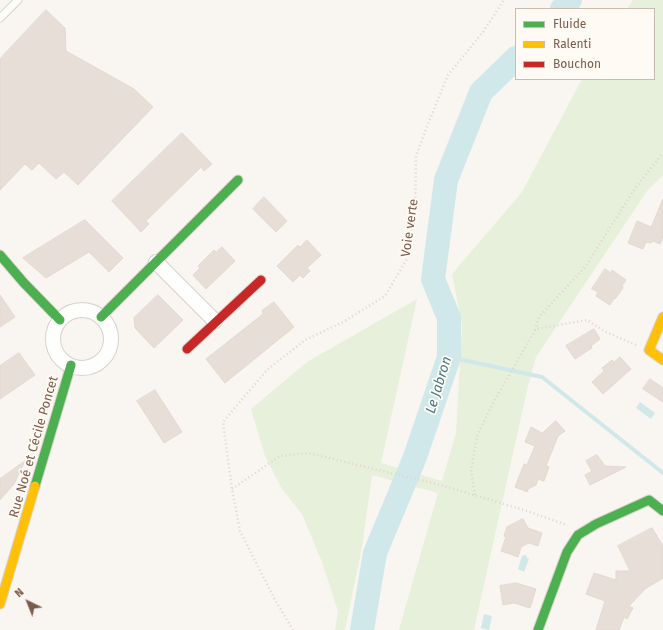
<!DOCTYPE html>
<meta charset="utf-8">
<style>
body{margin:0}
#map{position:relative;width:663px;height:630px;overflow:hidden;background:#f9f5f0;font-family:"Fira Sans",sans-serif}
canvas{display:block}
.legend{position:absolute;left:515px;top:8px;width:140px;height:72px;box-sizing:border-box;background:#fffaf3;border:1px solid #cabbb1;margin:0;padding:5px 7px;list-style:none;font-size:12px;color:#7a5c4d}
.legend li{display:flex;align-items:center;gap:8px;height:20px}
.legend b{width:20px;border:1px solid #cabbb1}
.north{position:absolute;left:8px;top:582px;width:40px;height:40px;-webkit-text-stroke:3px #fffaf3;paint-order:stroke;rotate:317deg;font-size:11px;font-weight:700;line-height:16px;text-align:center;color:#7a5c4d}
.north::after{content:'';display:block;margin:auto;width:14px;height:18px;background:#7a5c4d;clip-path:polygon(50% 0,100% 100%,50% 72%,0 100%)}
</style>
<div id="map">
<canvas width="663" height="630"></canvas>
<ul class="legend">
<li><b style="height:5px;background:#4caf50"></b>Fluide</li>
<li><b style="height:5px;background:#ffc107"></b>Ralenti</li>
<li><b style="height:5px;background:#c62828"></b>Bouchon</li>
</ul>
<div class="north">N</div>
</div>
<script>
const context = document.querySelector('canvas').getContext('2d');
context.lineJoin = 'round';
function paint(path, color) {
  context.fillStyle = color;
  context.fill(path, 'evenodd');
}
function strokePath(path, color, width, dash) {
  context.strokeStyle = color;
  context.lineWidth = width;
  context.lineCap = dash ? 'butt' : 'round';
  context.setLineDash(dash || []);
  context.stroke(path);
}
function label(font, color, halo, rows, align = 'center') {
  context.font = font + ' "Fira Sans",sans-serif';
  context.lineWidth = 3.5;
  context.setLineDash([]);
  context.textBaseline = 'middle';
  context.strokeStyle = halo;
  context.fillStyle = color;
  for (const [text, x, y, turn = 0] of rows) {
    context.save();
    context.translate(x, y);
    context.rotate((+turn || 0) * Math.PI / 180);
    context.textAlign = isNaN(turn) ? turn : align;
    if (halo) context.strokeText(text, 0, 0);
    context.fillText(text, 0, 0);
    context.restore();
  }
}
paint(new Path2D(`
 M 633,0 L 663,0 L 663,175 L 647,191 L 536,357 L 527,390 L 474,630 L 399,630 L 438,493 L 372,475 L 362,547 L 345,630 L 335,630 L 338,611 L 322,562 L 302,514 L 282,489 L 265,456 L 251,409 L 307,362 L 417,299 L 381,463 L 442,481 L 456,433 L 462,325 L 452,274 L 522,192 L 582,79 L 654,79 L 654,9 L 627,9 Z`), '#e7f0db');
paint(new Path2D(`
 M 640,402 L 655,413 L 651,419 L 636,408 Z
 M 526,555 L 527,558 L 529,559 L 524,572 L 518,569 L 522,556 Z
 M 484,614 L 492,616 L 489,630 L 481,628 Z`), '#d0e8ea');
strokePath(new Path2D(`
 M 449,357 L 542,377 L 663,473`), '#d0e8ea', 4);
strokePath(new Path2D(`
 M 562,9 L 570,0
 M 362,630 L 375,553 L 415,457 L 449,357 L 449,318 L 433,279 L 446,180 L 481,92 L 516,58`), '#d0e8ea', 24);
const building = new Path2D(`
 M 46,10 L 65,28 L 66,51 L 134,89 L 153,107 L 78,185 L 64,172 L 56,179 L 39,163 L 32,170 L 25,164 L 0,190 L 0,59 Z
 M 182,133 L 212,164 L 204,171 L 201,167 L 146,221 L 149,224 L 141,232 L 112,201 Z
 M 264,197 L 287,221 L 276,232 L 253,209 Z
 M 663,199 L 663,237 L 660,244 L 653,241 L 651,243 L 646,242 L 643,249 L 628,243 L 637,221 L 651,227 Z
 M 85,220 L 123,258 L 109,272 L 89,252 L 46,278 L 23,258 Z
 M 307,240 L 321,255 L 307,268 L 310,271 L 303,278 L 300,275 L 293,282 L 277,266 L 298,245 L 300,247 Z
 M 222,247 L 235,261 L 206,289 L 193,275 L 200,268 L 198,266 L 214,250 L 216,252 Z
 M 605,269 L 611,273 L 612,270 L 626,280 L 622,286 L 623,288 L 615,299 L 614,298 L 610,305 L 596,296 L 598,292 L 592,289 Z
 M 0,295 L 15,317 L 0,327 Z
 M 158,295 L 183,320 L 154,348 L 135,328 L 134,318 Z
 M 274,302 L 294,327 L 225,383 L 206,359 L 263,314 L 262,311 Z
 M 594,329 L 600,339 L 591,346 L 592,348 L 575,359 L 566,346 Z
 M 19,353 L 35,375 L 0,399 L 0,366 Z
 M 620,357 L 631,369 L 603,394 L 592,382 L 604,371 L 602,368 L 612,360 L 614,362 Z
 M 650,379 L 663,388 L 663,402 L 643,389 Z
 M 155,390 L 182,432 L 164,443 L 137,401 Z
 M 556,421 L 565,431 L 558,436 L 546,466 L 549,467 L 544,481 L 538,479 L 536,485 L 528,489 L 527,492 L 515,487 L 524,464 L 527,465 L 535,446 L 525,442 L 531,427 L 542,433 Z
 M 597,455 L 605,466 L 626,467 L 590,485 L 585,475 L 592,471 L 586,461 Z
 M 25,461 L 14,484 L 0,500 L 0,479 Z
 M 523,519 L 528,528 L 542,533 L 538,546 L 529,543 L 521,547 L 518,557 L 501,551 L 506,537 L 504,536 L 507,527 Z
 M 652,528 L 663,546 L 663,578 L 645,589 L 629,606 L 633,608 L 627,619 L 624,617 L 619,630 L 596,630 L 605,601 L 586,594 L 594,573 L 616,580 L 616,571 L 630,571 L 618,546 Z
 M 516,583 L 536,589 L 530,608 L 514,603 L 503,605 L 500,586 Z`);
paint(building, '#e6ded7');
strokePath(building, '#e2d8d2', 1);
const lane = new Path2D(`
 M 0,18 L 18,0`);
const street = new Path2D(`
 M 156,262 L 215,321
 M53 339a29 29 0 1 1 58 0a29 29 0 1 1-58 0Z`);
const fast = new Path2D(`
 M 0,255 L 24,283 L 60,320
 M 101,317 L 238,180
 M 35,486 L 71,365
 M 538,630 L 567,552 L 578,535 L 596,524 L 649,500 L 663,511`);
const slow = new Path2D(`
 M 663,317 L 649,350 L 663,360
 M 0,604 L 35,486`);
const jam = new Path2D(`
 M 187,349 L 261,280`);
strokePath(lane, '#d7d1cb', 9);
strokePath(street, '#d7d1cb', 16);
strokePath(fast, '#d9d2cb', 11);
strokePath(slow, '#d9d2cb', 11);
strokePath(jam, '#d9d2cb', 11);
strokePath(new Path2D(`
 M 535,330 L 539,317 L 585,267 L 636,187 L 663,153
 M 232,489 L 280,456 L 308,453 L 444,486 L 527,511 L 567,525
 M 475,495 L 471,472 L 477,436 L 493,403 L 536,329 L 587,320 L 604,331 L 636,345
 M 293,630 L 274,598 L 240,531 L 232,489 L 223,422 L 267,370 L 305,340 L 343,322 L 385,296 L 407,259 L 415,213 L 416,156 L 428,124 L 448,75 L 483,32 L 504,0`), '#dcd5d0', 2.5, [1, 3]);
strokePath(lane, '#fefefd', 7);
strokePath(street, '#fefefd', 14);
strokePath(fast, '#4caf50', 9);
strokePath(slow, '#ffc107', 9);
strokePath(jam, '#c62828', 9);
label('13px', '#7a5c4d', '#fffaf3', [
 ["Voie verte",410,228,-82],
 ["Rue Noé et Cécile Poncet",34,447,-74]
]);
label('italic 14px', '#437c86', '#fffaf3', [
 ["Le Jabron",439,385,-73]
]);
</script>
